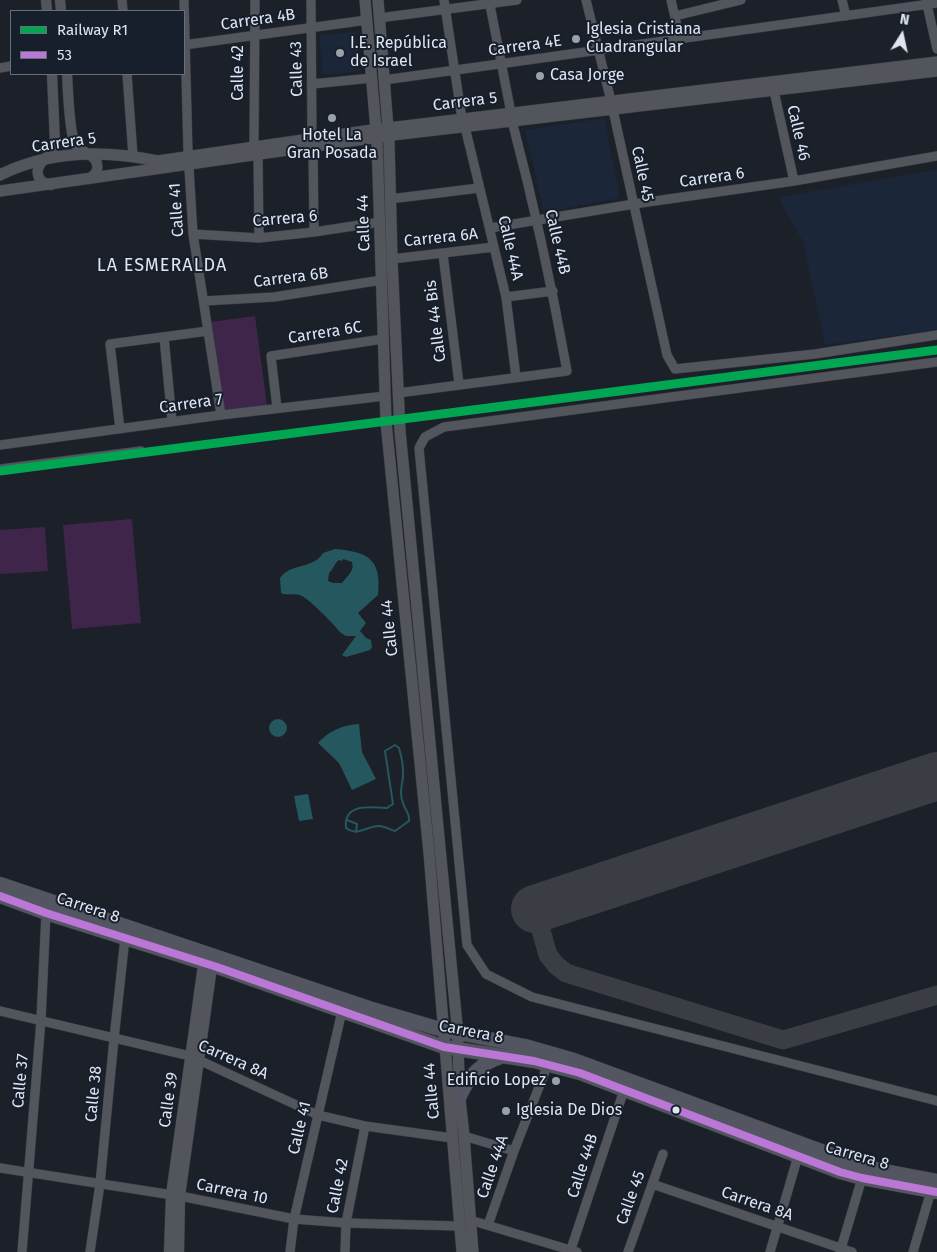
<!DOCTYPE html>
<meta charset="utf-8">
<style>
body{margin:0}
#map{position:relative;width:937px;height:1252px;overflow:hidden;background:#1c2028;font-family:"Fira Sans",sans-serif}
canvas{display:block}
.legend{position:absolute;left:10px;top:10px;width:175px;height:65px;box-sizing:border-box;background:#171f2d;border:1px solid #676f7b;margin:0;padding:6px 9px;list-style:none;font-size:15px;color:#e0e6f0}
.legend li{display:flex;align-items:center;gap:10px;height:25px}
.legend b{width:25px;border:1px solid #676f7b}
.north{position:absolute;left:877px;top:10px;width:50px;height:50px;-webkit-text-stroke:4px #171f2d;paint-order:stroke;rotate:10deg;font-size:14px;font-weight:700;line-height:20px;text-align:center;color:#e0e6f0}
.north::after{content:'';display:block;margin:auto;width:18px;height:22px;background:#e0e6f0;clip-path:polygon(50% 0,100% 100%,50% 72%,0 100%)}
</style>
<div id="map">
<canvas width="937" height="1252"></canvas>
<ul class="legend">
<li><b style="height:6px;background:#00a651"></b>Railway R1</li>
<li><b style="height:6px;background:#ba77d6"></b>53</li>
</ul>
<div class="north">N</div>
</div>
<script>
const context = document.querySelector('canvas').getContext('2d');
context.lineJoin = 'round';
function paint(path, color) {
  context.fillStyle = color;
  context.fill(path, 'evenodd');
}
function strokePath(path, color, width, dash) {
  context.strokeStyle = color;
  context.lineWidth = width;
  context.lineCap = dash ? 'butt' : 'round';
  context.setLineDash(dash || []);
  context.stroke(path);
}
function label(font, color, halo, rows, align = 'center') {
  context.font = font + ' "Fira Sans",sans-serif';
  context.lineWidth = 4;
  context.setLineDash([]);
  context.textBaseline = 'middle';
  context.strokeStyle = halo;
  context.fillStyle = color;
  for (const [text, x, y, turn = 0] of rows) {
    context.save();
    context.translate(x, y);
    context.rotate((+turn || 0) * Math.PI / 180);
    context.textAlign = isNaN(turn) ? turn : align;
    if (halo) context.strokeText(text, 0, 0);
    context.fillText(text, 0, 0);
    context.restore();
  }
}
paint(new Path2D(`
 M 356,32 L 360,71 L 323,75 L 319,35 Z
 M 604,118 L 620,198 L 544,213 L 525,130 Z
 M 937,170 L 937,330 L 825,345 L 803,242 L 778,197 Z`), '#1b2638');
paint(new Path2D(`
 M 255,316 L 267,405 L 222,411 L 210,322 Z
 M 132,519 L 141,623 L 72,629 L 63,525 Z
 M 45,527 L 48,571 L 0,574 L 0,530 Z`), '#40254b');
paint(new Path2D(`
 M 335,549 C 367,552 382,558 378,595 L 358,613 L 366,623 L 360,631 L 366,638 L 371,640 L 372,647 L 370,650 L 346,657 L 342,655 L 356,636 L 346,636 L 341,633 C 333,624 310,599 300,595 C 293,593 287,596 281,593 L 280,578 C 290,563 314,569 323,553 ZM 343,559 L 352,562 C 355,571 347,576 342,583 L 333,583 L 328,581 L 329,573 C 334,569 334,563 339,560 L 342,561 Z
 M269 728a9 9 0 1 1 18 0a9 9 0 1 1-18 0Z
 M 359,724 L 362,752 L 376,779 L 352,790 L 339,763 L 318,743 C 329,731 342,725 359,724 Z
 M 308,794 L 313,819 L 299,821 L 294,796 Z`), '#24585e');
strokePath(new Path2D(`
 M 395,745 L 399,748 C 401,755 403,764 403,771 C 404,783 398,790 403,803 C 405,810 410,813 409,821 L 395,831 C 391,830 384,826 379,826 C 366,826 358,837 346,828 C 343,803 371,807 387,808 L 393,804 L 385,751 Z
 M 347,820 L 357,824 L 356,832`), '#24585e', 2);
strokePath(new Path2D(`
 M 535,909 L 548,955 L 556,965 L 566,973 L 783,1040 L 937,995`), '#3a3e44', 19);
strokePath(new Path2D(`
 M 535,909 L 937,776`), '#3a3e44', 48);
const minor = new Path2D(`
 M 122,0 L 123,11
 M 184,0 L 188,151 L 193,234 L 221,415
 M 311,0 L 312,138
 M 444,0 L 462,119
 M 489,0 L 511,113
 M 586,0 L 611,101 L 667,355 L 675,369 L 815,354 L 937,335
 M 671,0 L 680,39
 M 842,0 L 846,16
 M 926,0 L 937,49
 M 675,16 L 741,0
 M 379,18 L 517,0
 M 184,45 L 367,20
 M 0,68 L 11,66
 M 127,74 L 133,156
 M 384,80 L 937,3
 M 312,84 L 372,78
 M 774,91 L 794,181
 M 465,127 L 506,297 L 516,377
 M 254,146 L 255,0
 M 313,148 L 314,232
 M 258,155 L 259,238
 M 390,199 L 479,188
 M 490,228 L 634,204 L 794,181 L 937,156
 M 193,234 L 259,238 L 314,232 L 380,222
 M 443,254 L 459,384
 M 392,259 L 494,247
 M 506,297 L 553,291
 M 204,301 L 274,297 L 382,280
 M 164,337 L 172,421
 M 937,362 L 444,427 L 425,437 L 419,448 L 467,945 L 486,974 L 532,997 L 937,1101
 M 398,393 L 567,371 C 552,287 534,204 512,121
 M 277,408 L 271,356 L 383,339
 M 120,429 L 110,344 L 208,331
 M 0,445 L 221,415 L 385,396
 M 0,469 L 141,451
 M 0,1011 L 190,1056 L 318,1115 L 365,1126 L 452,1138
 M 464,1136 L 514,1151
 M 0,1168 L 185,1197 L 294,1219 L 346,1223 L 459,1226
 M 652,1184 L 852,1252
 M 470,1220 L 577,1252
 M 488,1225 L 514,1151 L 548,1064
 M 22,1252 L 41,1020 L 46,913
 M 90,1252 L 100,1184 L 114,1039 L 125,938
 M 290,1252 L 294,1219 L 342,1011
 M 345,1252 L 346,1223 L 365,1126
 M 570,1252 L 624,1090
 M 628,1252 L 663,1154
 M 770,1252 L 798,1156
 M 840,1252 L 862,1178
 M 913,1252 L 931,1191`);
const tertiary = new Path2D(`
 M 46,0 L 47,11
 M 60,0 L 61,11
 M 67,74 C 68,89 69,132 75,144 C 80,153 95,153 97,164 C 99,171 94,176 88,179
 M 51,185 L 42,182 C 32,170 41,163 49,154 C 52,151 54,147 55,143 L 52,74
 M 169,1252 L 171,1195 L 204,958
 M 179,1252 L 180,1196 L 213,960`);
const secondary = new Path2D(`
 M 365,0 L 377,142 L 386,422 L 429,853 L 462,1252
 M 378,0 L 389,141 L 392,259 L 400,431 L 457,1025 L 460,1099 L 464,1136 L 473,1252
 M 0,175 C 50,150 105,150 158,161 L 372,130 L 937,62
 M 0,191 L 393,135 L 937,71`);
const primary = new Path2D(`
 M 0,884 L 372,1009 L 443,1030 L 525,1046 L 574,1060 L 846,1160 L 879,1170 L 937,1181
 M 0,896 L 46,913 L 217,967 L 444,1047 L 534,1061 L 580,1073 L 840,1172 L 862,1178 L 937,1192
 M 460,1096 C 468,1077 480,1063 501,1057`);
strokePath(minor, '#373a41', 10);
strokePath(tertiary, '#373a41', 11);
strokePath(secondary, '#373a41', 12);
strokePath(primary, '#373a41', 15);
strokePath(minor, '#52555b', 9);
strokePath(tertiary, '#52555b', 10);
strokePath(secondary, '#52555b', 11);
strokePath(primary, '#535661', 14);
strokePath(new Path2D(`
 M 0,896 L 46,913 L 217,967 L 444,1047 L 534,1061 L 580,1073 L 840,1172 L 862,1178 L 937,1192`), '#ba77d6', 8);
strokePath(new Path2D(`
 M 0,471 L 937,350`), '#00a651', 9);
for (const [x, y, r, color] of [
 [576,39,5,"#9ba1aa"],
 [340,53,5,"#9ba1aa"],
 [540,76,5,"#9ba1aa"],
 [332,118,5,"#9ba1aa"],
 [556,1081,5,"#9ba1aa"],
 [676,1110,4.5,"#e0e6f0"],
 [506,1111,5,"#9ba1aa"]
]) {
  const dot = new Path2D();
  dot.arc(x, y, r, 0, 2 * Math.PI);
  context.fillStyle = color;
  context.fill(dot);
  strokePath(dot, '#171f2d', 2);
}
label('16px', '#e0e6f0', '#171f2d', [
 ["Carrera 4B",258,20,-8],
 ["Carrera 4E",525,46,-8],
 ["Calle 43",297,69,-91],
 ["Calle 42",239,73,-90],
 ["Carrera 5",465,102,-7],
 ["Calle 46",798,133,77],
 ["Carrera 5",64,143,-8],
 ["Calle 45",642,174,78],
 ["Carrera 6",712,178,-8],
 ["Calle 41",177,210,-94],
 ["Carrera 6",285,219,-5],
 ["Calle 44",364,223,-92],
 ["Carrera 6A",441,238,-6],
 ["Calle 44B",557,242,77],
 ["Calle 44A",510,248,77],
 ["Carrera 6B",291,278,-7],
 ["Calle 44 Bis",436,321,-97],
 ["Carrera 6C",325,333,-9],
 ["Carrera 7",191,404,-8],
 ["Calle 44",390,628,-96],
 ["Carrera 8",88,908,18],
 ["Carrera 8",471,1032,11],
 ["Carrera 8A",233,1060,24],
 ["Calle 37",21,1081,-85],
 ["Calle 44",432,1091,-95],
 ["Calle 38",94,1094,-85],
 ["Calle 39",169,1100,-82],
 ["Calle 41",300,1128,-77],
 ["Carrera 8",857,1156,16],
 ["Calle 44B",583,1166,-72],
 ["Calle 44A",493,1167,-71],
 ["Calle 42",338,1186,-79],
 ["Carrera 10",232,1192,12],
 ["Calle 45",631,1198,-70],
 ["Carrera 8A",757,1204,19]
]);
label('16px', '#e0e6f0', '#171f2d', [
 ["Iglesia Cristiana",586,30],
 ["Cuadrangular",586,48],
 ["I.E. República",350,44],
 ["de Israel",350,62],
 ["Casa Jorge",550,76],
 ["Hotel La",332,136,"center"],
 ["Gran Posada",332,154,"center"],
 ["Edificio Lopez",546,1081,"right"],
 ["Iglesia De Dios",516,1111]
], 'left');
context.letterSpacing = '1px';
label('18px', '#e0e6f0', '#171f2d', [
 ["LA ESMERALDA",162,266]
]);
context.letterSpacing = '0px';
</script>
